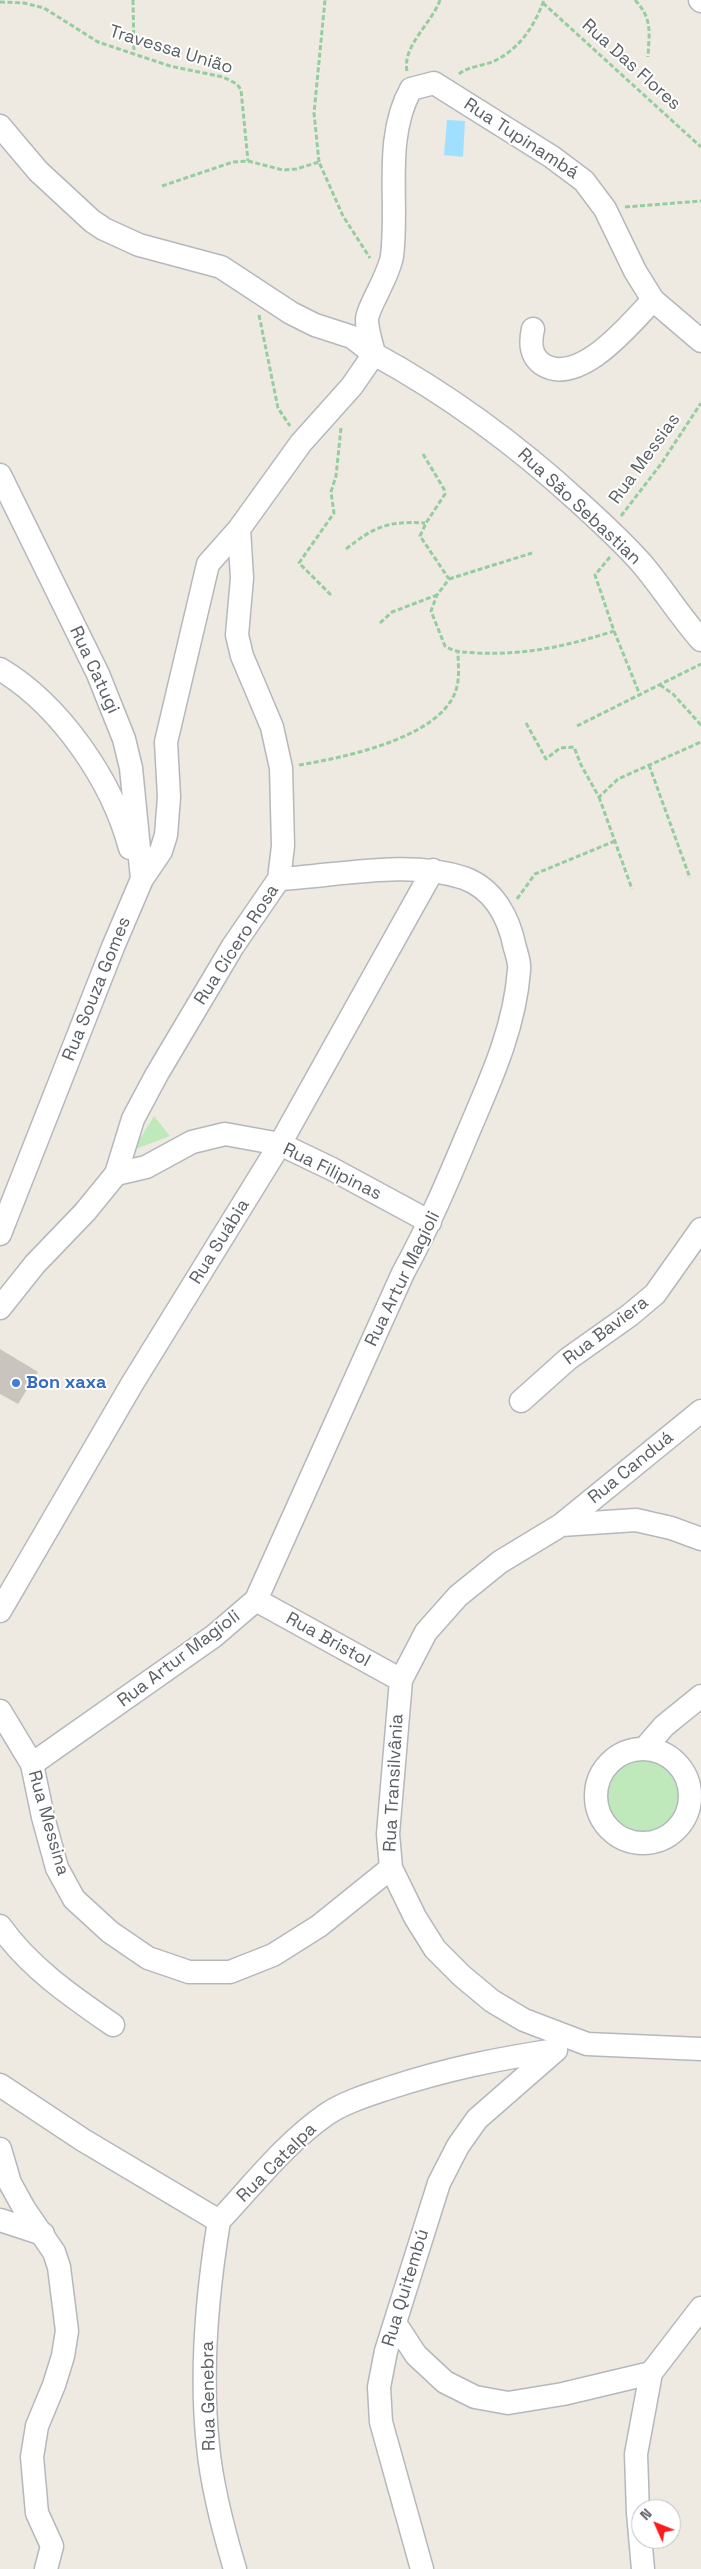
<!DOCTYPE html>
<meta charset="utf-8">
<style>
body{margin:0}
#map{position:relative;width:701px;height:2569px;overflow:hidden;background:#eeeae1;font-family:"Space Grotesk",sans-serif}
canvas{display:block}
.north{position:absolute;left:631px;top:2499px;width:50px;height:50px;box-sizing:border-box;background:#fff;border:1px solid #bdbfc1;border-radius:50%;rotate:314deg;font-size:14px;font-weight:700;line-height:20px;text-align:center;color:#5a5f64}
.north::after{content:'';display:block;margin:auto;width:18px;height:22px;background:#fa1b1f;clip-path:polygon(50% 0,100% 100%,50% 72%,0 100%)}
</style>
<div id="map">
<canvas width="701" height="2569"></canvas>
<div class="north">N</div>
</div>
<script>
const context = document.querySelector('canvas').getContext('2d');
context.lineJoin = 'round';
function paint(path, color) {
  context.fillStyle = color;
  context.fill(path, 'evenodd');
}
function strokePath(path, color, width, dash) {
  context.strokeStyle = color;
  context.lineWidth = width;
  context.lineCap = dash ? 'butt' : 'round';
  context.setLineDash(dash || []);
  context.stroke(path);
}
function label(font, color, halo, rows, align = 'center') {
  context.font = font + ' "Space Grotesk",sans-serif';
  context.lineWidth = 4;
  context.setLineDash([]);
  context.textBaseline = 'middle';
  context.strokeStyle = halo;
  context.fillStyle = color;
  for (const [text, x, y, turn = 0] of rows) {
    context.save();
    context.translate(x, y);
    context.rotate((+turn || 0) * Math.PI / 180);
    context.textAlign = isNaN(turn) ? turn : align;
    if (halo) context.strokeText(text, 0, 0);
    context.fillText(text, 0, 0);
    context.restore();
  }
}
paint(new Path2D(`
 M 154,1116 L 170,1136 L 133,1150 Z
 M600 1796a43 43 0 1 1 86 0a43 43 0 1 1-86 0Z`), '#bfe9ba');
paint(new Path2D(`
 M 447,120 L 465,121 L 463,157 L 444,155 Z`), '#a0dfff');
paint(new Path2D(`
 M 0,1349 L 38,1372 L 18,1404 L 0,1394 Z`), '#c9c5be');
const street = new Path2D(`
 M 700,0 L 701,1
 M 0,126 L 38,171 L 92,221 L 104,229 L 139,245 L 221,267 L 291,313 L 315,325 L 352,337 L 374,354
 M 533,329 C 530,342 530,355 542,364 C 579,388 630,324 653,300
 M 374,354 C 372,344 367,331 367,320 C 367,308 389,276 392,256 C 399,202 383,139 411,89 L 434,83 L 552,157 L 584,181 L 605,209 L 635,271 L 653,300 L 701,341
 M 0,475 L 98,674 L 124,739 L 131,768 L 142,879
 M 0,669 C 60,705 112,780 130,848
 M 116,1174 L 146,1167 L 192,1142 L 225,1134 L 280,1144 L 332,1169 L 430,1222
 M 0,1234 L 113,947 L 142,879 L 161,851 L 166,835 L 169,797 L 166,742 L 208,564 L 239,529 L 301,443 L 352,386 L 374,354 C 449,395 518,446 580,503 C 602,523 624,543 643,565 C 663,589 680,616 701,640
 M 0,1308 L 35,1264 L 85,1212 L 116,1174 L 133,1119 L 157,1074 L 233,946 L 279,879 L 283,846 L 281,768 L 272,727 L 242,656 L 237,635 L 242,578 L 239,529
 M 521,1401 L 568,1359 L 630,1315 L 655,1294 L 701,1229
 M 561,1525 L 701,1411
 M 701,1539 L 671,1528 L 636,1520 L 561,1525 L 500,1562 L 458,1596 L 426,1632 L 401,1680 L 388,1834 L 391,1868 L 415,1917 L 435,1949 L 462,1976 L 492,2001 L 524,2020 L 587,2044 L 701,2049
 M 256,1600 L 401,1680
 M 0,1611 L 132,1384 L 280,1144 L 433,870
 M 0,1711 L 32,1764 L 43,1817 L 57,1868 L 74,1899 L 110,1932 L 148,1958 L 189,1972 L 230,1972 L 273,1955 L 319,1926 L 391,1868
 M 645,1748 L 664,1726 L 701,1696
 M596 1796a47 47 0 1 1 94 0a47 47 0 1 1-94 0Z
 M 32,1764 L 214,1636 L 256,1600 L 403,1273 C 429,1226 449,1178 470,1128 C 492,1077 515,1026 519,970 C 520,963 517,955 515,948 C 509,918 494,889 464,878 C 408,859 337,876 279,879
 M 0,1926 C 30,1968 71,1996 113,2025
 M 0,2085 L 83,2140 L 219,2221
 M 0,2149 L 10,2183 L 25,2210 L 54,2252 L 59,2267 L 67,2331 L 63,2356 L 54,2385 L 37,2426 L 32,2457 L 37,2513 L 52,2546 L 46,2569
 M 0,2220 L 43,2234
 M 219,2221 C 253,2185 285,2143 327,2114 C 345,2102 368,2095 389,2088 C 447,2069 496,2059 556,2050
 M 219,2221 C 207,2294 200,2372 208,2446 C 212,2488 223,2529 235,2569
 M 395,2323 L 416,2355 L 445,2382 L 475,2397 L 508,2403 L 563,2394 L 651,2373
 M 422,2569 L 381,2422 L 379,2387 L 386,2351 L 439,2183 L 458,2146 L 477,2119 L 556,2050
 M 643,2569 L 638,2513 L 636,2454 L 651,2373 L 701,2308`);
strokePath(street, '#b4b8bd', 25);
strokePath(new Path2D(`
 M 133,0 L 134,53
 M 635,0 C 653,19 649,33 648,57
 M 0,2 L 24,3 L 44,8 L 98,42 L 170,66 L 223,77 L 237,84 L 241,90 L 248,161
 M 543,3 L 701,147
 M 407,71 C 402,46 432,23 440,0
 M 459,74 C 467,67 481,66 492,62 C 519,50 534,27 544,0
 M 319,162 L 314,113 L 325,0
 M 162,186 L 233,162 L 248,161 L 283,170 L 296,169 L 319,162 L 343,216 L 370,258
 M 625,207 L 701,201
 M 259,315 L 278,408 L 290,426
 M 423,454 L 444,489 L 445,494 L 426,523 L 420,536 L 449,579 L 437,595 L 431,611 L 445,646 C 455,653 466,652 478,653 C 527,655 567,646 614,631
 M 621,516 L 661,464 L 701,403
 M 346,549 C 375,526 389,521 425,523
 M 610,557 L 595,575 L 614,631 L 640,695
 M 449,579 L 532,553
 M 331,595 L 299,563 L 334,513 L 331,492 L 336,476 L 341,428
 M 380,623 L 392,612 L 437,595
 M 660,685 L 673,694 L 701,725
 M 526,723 L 546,759 L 560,748 L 574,747 L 581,765 L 599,797 L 618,779 L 701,742
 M 577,726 L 701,664
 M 299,765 C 342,758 441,738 456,690 C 460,678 458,664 458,652
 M 649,765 L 690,878
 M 599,797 L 632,889
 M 517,899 L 535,874 L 615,841`), '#94cd9f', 3, [5, 2.5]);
strokePath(street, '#fff', 22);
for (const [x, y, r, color] of [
 [16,1383,5,"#3f7fe0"]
]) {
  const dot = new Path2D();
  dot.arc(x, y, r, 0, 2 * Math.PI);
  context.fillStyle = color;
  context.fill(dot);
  strokePath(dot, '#fff', 2);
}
label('18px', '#5a5f64', '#fff', [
 ["Travessa União",171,50,17],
 ["Rua Das Flores",631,65,42],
 ["Rua Tupinambá",521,139,33],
 ["Rua Messias",645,459,-54],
 ["Rua São Sebastian",579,507,43],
 ["Rua Catugi",94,670,65],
 ["Rua Cícero Rosa",237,945,-57],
 ["Rua Souza Gomes",97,989,-68],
 ["Rua Filipinas",332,1172,26],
 ["Rua Suábia",220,1242,-58],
 ["Rua Artur Magioli",403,1279,-64],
 ["Rua Baviera",606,1331,-37],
 ["Rua Canduá",631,1468,-39],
 ["Rua Bristol",328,1640,29],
 ["Rua Artur Magioli",179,1659,-37],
 ["Rua Transilvânia",394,1783,-87],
 ["Rua Messina",48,1823,74],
 ["Rua Catalpa",277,2163,-45],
 ["Rua Quitembú",406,2288,-73],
 ["Rua Genebra",209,2396,-91]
]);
label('bold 18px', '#366cbe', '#fff', [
 ["Bon xaxa",26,1383]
], 'left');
</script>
